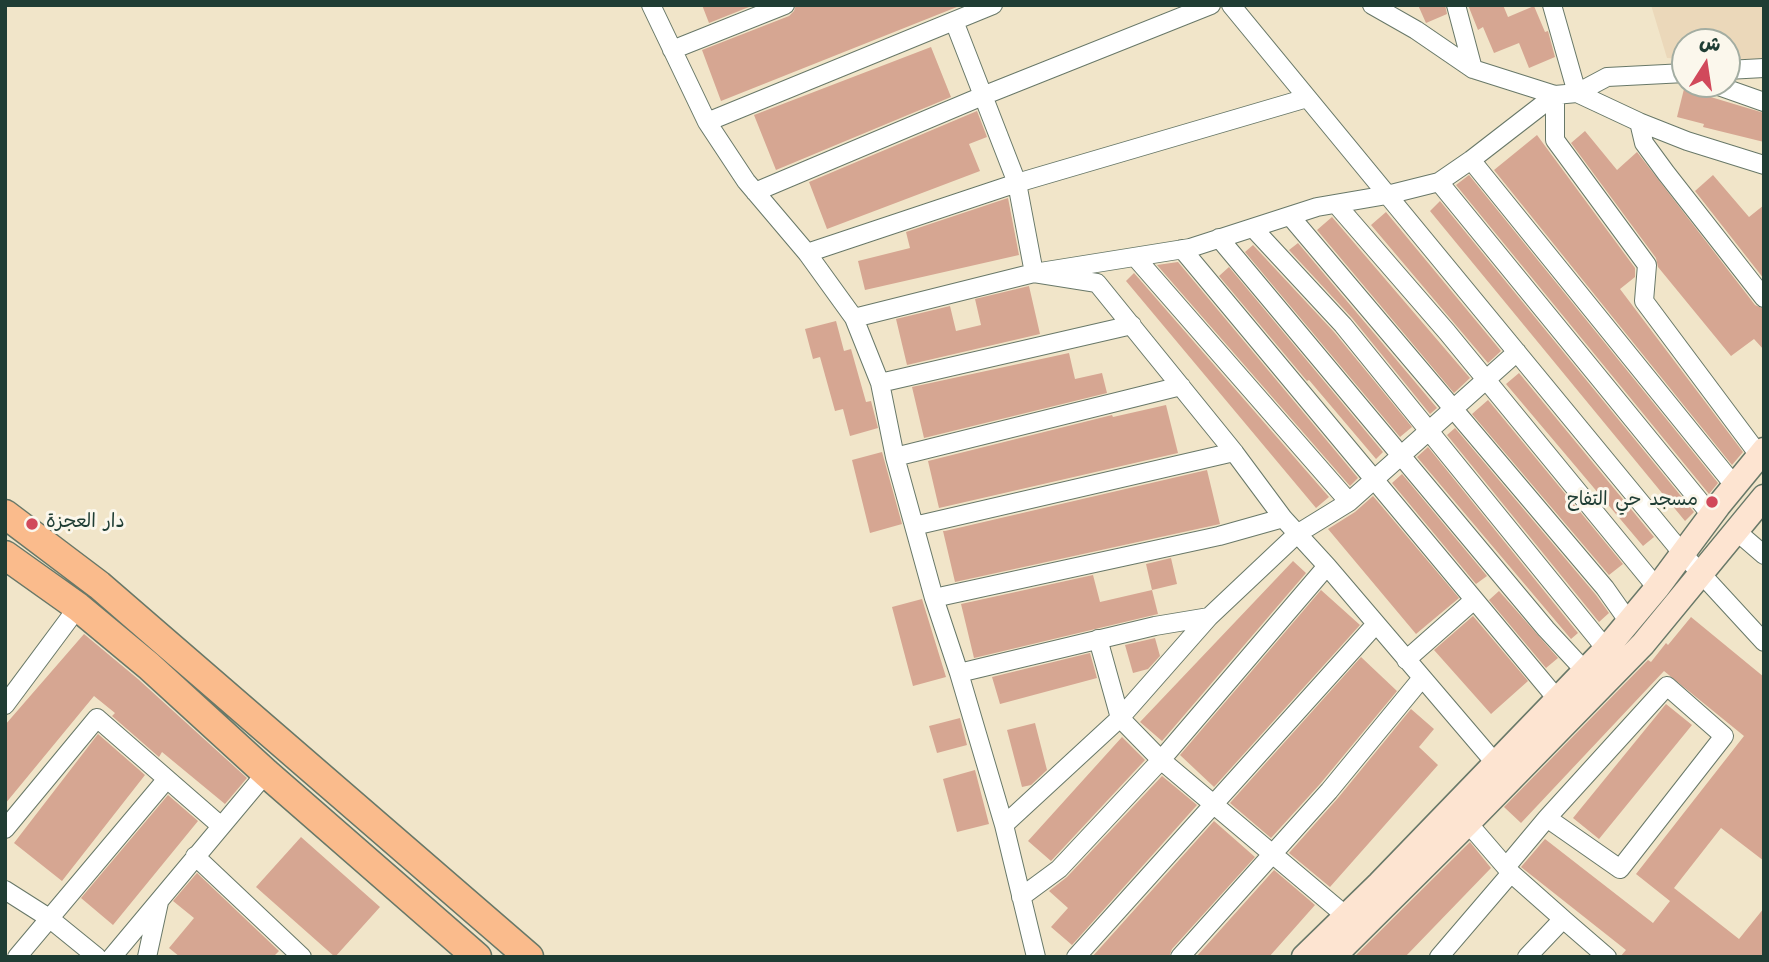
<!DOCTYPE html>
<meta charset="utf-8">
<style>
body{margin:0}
#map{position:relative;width:1769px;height:962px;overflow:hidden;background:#f1e5c9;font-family:Kalam,"Playpen Sans Arabic",sans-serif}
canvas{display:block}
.frame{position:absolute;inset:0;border:7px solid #1f3d34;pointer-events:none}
.north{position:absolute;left:1671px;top:28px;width:70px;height:70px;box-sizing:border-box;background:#fbf7ec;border:2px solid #a3ada2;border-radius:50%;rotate:12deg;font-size:19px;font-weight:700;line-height:28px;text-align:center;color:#1f3d34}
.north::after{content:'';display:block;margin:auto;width:24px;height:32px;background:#d1495b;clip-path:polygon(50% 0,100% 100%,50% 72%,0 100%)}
</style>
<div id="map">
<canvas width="1769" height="962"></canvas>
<div class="frame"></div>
<div class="north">ش</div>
</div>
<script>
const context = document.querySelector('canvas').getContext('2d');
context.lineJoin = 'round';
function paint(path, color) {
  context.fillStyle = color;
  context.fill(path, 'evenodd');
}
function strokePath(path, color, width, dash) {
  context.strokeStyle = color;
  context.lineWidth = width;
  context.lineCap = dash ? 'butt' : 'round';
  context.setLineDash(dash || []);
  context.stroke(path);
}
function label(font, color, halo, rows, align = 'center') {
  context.font = font + ' Kalam,"Playpen Sans Arabic",sans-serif';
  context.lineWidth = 6;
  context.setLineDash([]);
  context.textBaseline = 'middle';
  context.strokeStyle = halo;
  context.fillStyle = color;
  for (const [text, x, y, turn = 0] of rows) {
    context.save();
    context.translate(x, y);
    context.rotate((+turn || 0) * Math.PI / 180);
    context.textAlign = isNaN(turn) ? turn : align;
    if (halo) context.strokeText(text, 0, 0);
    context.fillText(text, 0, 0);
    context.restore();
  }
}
paint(new Path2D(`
 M 1651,5 L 1764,5 L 1764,63 L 1727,61 L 1727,42 L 1685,42 L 1685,59 L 1667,58 Z`), '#ebd8ba');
paint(new Path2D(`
 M 702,5 L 754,5 L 709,23 Z
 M 796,5 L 962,5 L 721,101 L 702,50 L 789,16 L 794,11 Z
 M 1418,5 L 1445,5 L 1447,14 L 1426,23 Z
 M 1468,5 L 1503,5 L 1508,17 L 1534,6 L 1545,32 L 1548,31 L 1555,57 L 1529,68 L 1519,43 L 1494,53 L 1483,27 L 1478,30 Z
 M 931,47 L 951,97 L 776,170 L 754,115 Z
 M 1684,89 L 1764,113 L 1764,142 L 1703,127 L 1704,124 L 1677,117 Z
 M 977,111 L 987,137 L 969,144 L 980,171 L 827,229 L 809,182 Z
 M 1585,131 L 1617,170 L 1637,152 L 1755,305 L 1764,309 L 1764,350 L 1754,339 L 1731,356 L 1658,267 L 1656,258 L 1571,143 Z
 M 1537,135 L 1635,268 L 1635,277 L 1620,289 L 1743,452 L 1732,465 L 1494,170 Z
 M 1469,175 L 1718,483 L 1709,494 L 1456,185 Z
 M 1713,175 L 1749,217 L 1764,205 L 1764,279 L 1695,191 Z
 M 1008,198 L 1019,255 L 865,290 L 858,261 L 910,248 L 906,232 Z
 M 1440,201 L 1694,512 L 1685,521 L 1430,211 Z
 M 1386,212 L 1501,351 L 1488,363 L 1371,225 Z
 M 1332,217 L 1470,378 L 1454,393 L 1317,230 Z
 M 1298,243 L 1437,408 L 1430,414 L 1352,318 L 1289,250 Z
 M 1253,245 L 1334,332 L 1412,427 L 1400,437 L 1245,252 Z
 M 1178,262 L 1358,478 L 1350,486 L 1157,265 Z
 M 1229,267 L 1383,452 L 1376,459 L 1309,380 L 1307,381 L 1219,276 Z
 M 1134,273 L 1329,497 L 1316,508 L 1126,281 Z
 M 1029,286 L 1040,334 L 907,365 L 896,319 L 950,306 L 956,331 L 981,325 L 975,299 Z
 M 836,321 L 844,351 L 851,349 L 866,402 L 871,401 L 878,428 L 850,436 L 843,409 L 835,411 L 820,357 L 813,359 L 805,329 Z
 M 1069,353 L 1075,379 L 1102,373 L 1107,393 L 924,438 L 912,387 Z
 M 1519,373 L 1654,537 L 1643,546 L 1506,384 Z
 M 1488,400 L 1623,564 L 1609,575 L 1472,414 Z
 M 1166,405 L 1178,453 L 939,508 L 928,461 L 1112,415 L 1113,417 Z
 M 1455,428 L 1596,595 L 1609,613 L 1599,622 L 1447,435 Z
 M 1428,447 L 1578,633 L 1571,639 L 1417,457 Z
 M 882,452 L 902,524 L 870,533 L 852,460 Z
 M 1207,470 L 1220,524 L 955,582 L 943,531 L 945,531 Z
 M 1402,474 L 1487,576 L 1476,584 L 1392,483 Z
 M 1373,496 L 1459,598 L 1416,634 L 1328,529 L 1355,512 Z
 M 1171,558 L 1177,584 L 1152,590 L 1146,564 Z
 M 1293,561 L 1306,573 L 1162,741 L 1140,722 Z
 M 1093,575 L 1100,602 L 1152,590 L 1158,614 L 974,658 L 961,604 Z
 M 1321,590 L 1360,625 L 1214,787 L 1180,755 Z
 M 1499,591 L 1558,658 L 1546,668 L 1489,600 Z
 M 922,599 L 946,677 L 913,686 L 892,607 Z
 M 1473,616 L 1528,681 L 1491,714 L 1434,650 Z
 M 1691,617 L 1764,677 L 1764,861 L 1721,828 L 1674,888 L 1739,939 L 1764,908 L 1764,957 L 1620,957 L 1626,950 L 1521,867 L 1545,839 L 1653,923 L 1670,901 L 1636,874 L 1744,736 L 1664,671 L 1521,823 L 1504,807 L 1648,660 L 1651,662 L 1666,643 L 1668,645 Z
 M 84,634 L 138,679 L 247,778 L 225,804 L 162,752 L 159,757 L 112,716 L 115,713 L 94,696 L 5,804 L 5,725 Z
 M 1155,638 L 1160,656 L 1148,669 L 1133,673 L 1125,645 Z
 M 1090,653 L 1097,678 L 1000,704 L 992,677 Z
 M 1361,657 L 1397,691 L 1320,784 L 1271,838 L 1230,803 Z
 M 1666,704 L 1692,725 L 1599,839 L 1573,818 Z
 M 1411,709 L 1434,729 L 1419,747 L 1438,765 L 1330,887 L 1289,853 L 1338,798 Z
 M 960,718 L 967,745 L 937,753 L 929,726 Z
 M 1035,723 L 1047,770 L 1031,785 L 1022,787 L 1007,730 Z
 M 98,734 L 145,775 L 62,881 L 14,843 Z
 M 1122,737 L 1145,760 L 1051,861 L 1028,841 Z
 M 975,770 L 989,824 L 957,832 L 943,779 Z
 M 1162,776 L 1197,805 L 1072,945 L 1051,927 L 1068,908 L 1049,891 L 1067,877 Z
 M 168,795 L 198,821 L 113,925 L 81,898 Z
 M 1214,821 L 1255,857 L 1172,949 L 1169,957 L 1092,957 Z
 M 301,837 L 380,907 L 335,957 L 256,887 Z
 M 1470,842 L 1491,868 L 1405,957 L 1354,957 Z
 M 1274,870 L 1315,905 L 1269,957 L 1196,957 Z
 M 197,873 L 279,951 L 273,957 L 180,957 L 169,948 L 194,918 L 173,901 Z`), '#d6a692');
const minor = new Path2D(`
 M 651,5 L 707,122 L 746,181 L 807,253 L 854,318
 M 1231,5 L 1683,554 L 1764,642
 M 1372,5 L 1416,30 L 1473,69 L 1555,95 L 1577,93 L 1639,122 L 1687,141 L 1764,165
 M 1456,5 L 1473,69
 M 1552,5 L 1577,93 L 1607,77 L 1685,73
 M 954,21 L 1017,183 L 1034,273 L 1097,283 L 1234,452 L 1283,518 L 1327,566 L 1496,764
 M 672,50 L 785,5
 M 1727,70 L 1764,68
 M 1713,84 L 1764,102
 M 707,122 L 993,5
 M 1639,122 L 1644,143 L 1666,173 L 1764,298
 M 1471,160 L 1734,485
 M 1439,182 L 1711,515
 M 755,192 L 985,95 L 1211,5
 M 1336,204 L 1447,332 L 1657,588
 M 1290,216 L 1605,588 L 1629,622
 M 1253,228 L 1343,325 L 1606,649
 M 1219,238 L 1546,629 L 1585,671
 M 1182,249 L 1558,700
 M 807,253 L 1017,183 L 1307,98
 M 1136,258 L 1349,502
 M 880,383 L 1132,325
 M 895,457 L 1181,386
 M 914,526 L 1234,452
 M 1735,530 L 1764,555
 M 934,598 L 1219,536 L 1283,518
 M 1098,639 L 1120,718 L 1161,760 L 1346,916
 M 1406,660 L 1474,600
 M 959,673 L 1155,626 L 1209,617
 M 1667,686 L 1724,736 L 1620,869 L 1547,818 Z
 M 5,705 L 78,607
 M 1004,825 L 1120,718 L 1209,617 L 1297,534 L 1349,502 L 1517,352
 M 5,829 L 97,718 L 221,826
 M 195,856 L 302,957
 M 1506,867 L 1547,818
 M 1511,873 L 1563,919 L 1527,957
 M 5,890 L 49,918 L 97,957
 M 1021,897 L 1059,869 L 1161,760 L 1327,566
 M 1563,919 L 1607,957
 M 17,957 L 166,780
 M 112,957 L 266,773
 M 147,957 L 159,902
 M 1036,957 L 1004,825 L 959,673 L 934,598 L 895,457 L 880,383 L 854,318 L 1034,273 L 1190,248 L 1317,207 L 1387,195 L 1439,182 L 1471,160 L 1555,95 L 1555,140 L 1647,265 L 1644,301 L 1759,455
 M 1076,957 L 1376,624
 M 1180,957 L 1329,791 L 1422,678
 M 1439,957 L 1511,873 L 1461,815`);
const secondary = new Path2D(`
 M 1304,957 L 1379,884 L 1606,649 L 1657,588 L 1718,506 L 1764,450
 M 1333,957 L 1468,823 L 1643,644 L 1764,497`);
const primary = new Path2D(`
 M 5,514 L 99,585 L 529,957
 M 5,555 L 78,607 L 149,666 L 266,773 L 477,957`);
strokePath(minor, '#687868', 20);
strokePath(secondary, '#687868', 27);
strokePath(primary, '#687868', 31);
strokePath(minor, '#fff', 18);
strokePath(secondary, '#fde4d1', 24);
strokePath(primary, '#fabb8c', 28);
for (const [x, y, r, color] of [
 [1712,502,7,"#d1495b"],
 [32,524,7,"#d1495b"]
]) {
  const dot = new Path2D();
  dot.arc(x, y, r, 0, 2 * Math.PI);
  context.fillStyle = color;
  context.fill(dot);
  strokePath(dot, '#fbf7ec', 2.5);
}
label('19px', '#1f3d34', '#fbf7ec', [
 ["مسجد حي التفاح",1698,502],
 ["دار العجزة",46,524,"left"]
], 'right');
</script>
